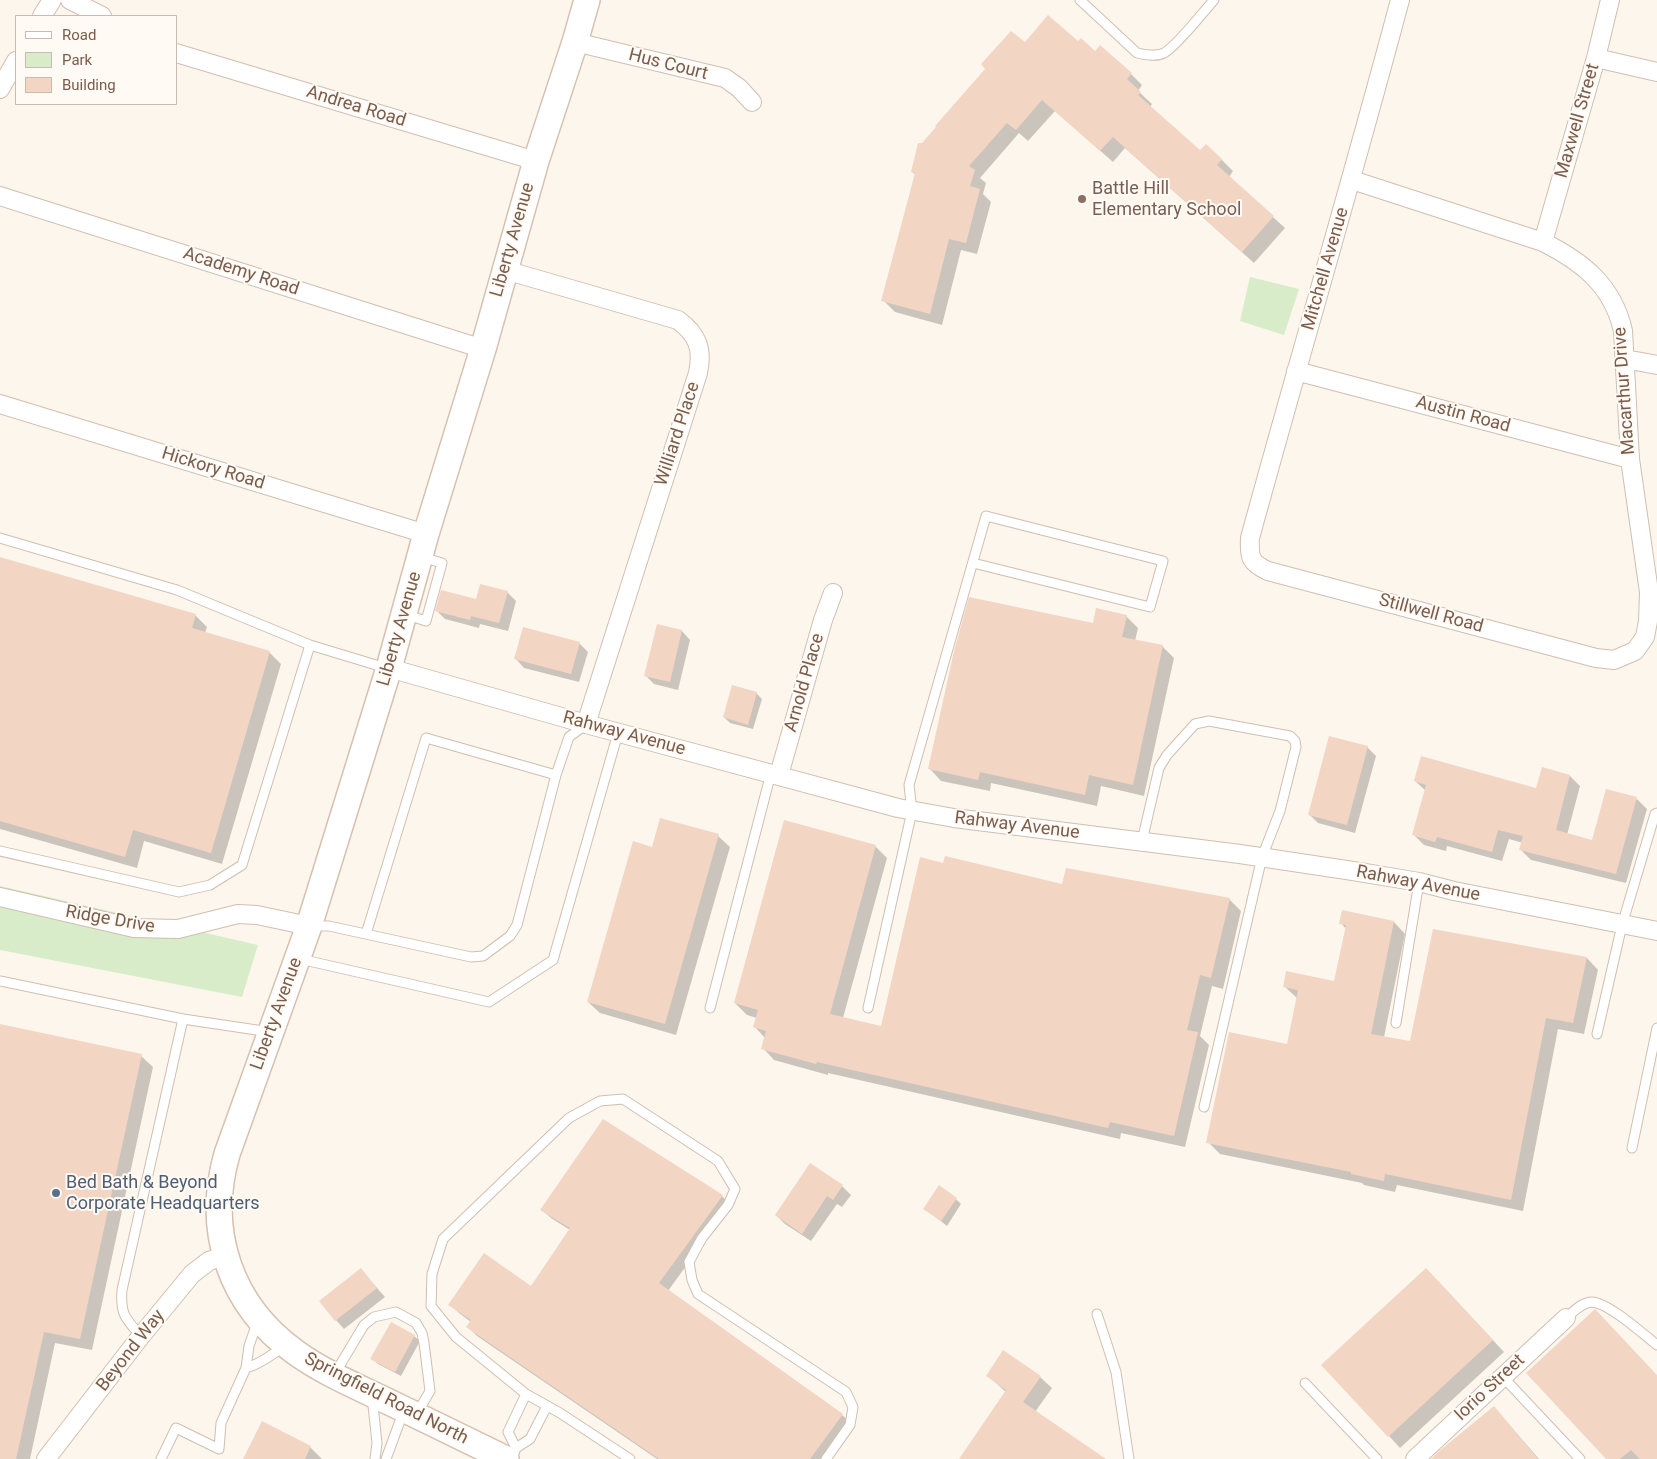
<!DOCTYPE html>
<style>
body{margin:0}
#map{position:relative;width:1657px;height:1459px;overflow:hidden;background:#fdf6ec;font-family:Roboto,sans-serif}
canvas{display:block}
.legend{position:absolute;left:15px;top:15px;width:162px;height:90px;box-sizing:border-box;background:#fffaf3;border:1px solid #cabbb1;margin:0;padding:6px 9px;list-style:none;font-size:15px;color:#7a5c4d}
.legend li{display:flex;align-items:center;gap:10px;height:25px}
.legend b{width:25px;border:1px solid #cabbb1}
</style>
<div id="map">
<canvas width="1657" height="1459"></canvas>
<ul class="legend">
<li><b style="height:6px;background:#fff"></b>Road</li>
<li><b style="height:14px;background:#d8ecc9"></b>Park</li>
<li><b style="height:14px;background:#f3d5c3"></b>Building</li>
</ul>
</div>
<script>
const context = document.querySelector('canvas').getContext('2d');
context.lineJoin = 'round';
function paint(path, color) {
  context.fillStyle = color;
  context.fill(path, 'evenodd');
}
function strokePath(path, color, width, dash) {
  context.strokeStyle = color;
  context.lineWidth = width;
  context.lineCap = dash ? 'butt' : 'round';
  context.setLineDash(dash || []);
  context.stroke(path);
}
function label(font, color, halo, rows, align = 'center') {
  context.font = font + ' Roboto,sans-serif';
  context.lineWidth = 4;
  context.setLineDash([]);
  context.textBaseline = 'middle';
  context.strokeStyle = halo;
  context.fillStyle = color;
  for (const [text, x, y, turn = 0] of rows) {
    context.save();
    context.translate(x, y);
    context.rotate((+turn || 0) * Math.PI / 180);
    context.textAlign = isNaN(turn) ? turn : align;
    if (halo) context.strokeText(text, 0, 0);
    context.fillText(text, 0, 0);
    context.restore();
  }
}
paint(new Path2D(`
 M 1250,277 L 1299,289 L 1284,335 L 1240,321 Z
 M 0,886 L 258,945 L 242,997 L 0,950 Z`), '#d8ecc9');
paint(new Path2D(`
 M 1078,42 L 1131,74 L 1142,85 L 1138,91 L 1152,104 L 1150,107 L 1201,152 L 1221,159 L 1233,171 L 1229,177 L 1285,228 L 1254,263 L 1125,148 L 1113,162 L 1055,111 L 1028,141 L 1019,133 L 980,178 L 986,183 L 983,194 L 991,202 L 977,254 L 961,250 L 942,325 L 895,312 L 883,300 L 916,175 L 912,172 L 922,145 L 1025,44 Z
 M 0,559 L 195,615 L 207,627 L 205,633 L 269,652 L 281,664 L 222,864 L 144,841 L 137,868 L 0,829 Z
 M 507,592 L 516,601 L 508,631 L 480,624 L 479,628 L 445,619 L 437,611 Z
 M 1126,616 L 1138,628 L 1135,641 L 1162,646 L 1174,658 L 1144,796 L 1101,786 L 1097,806 L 991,783 L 990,791 L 941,781 L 930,769 L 1094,625 Z
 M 658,625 L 682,631 L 690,640 L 678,690 L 654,684 L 645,675 Z
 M 579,643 L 588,652 L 579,682 L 524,668 L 516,659 Z
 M 756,693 L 762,699 L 753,729 L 730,723 L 724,717 Z
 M 1367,747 L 1376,756 L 1355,833 L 1318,823 L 1310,815 Z
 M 1543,769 L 1570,776 L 1580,786 L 1567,835 L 1593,841 L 1637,799 L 1647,809 L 1626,883 L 1531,860 L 1521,850 L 1523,843 L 1509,839 L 1502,861 L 1447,846 L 1446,851 L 1424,845 L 1414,835 L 1426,791 L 1415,781 L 1537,790 Z
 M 785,822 L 876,847 L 887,858 L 843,1018 L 882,1027 L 944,864 L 1063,885 L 1229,899 L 1241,911 L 1223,989 L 1212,986 L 1200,1036 L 1209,1045 L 1185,1147 L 1121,1133 L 1120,1139 L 828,1073 L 828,1075 L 774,1060 L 763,1048 L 765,1038 L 755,1027 L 757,1018 L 747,1015 L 735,1003 Z
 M 718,836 L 730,847 L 676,1035 L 600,1013 L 588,1002 L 653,848 Z
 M 1394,922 L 1405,934 L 1384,1037 L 1411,1042 L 1587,958 L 1598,970 L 1584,1034 L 1558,1029 L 1523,1211 L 1397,1185 L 1395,1192 L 1364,1185 L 1362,1183 L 1220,1154 L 1208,1142 L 1288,1045 L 1297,998 L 1284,986 L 1335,982 L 1346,929 L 1341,923 Z
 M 0,1026 L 141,1056 L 153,1067 L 92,1350 L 55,1343 L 30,1459 L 0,1459 Z
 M 842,1186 L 851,1195 L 842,1207 L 837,1204 L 811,1241 L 785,1224 L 776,1215 Z
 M 722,1196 L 730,1205 L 668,1291 L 842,1415 L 851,1423 L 825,1459 L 657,1459 L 477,1336 L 468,1327 L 471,1322 L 459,1313 L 450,1305 L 532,1288 L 570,1230 L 551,1218 L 542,1210 Z
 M 956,1199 L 961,1204 L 947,1226 L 924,1208 Z
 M 361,1270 L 385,1297 L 344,1329 L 336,1320 Z
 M 1438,1281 L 1504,1352 L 1400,1448 L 1389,1436 Z
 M 414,1336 L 420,1341 L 401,1376 L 378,1364 L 372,1358 Z
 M 987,1375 L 1040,1377 L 1052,1388 L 1035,1412 L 1104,1459 L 960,1459 L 1006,1392 Z
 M 1657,1376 L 1657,1459 L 1608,1459 Z
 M 1494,1407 L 1539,1459 L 1433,1459 Z
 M 310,1447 L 322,1459 L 245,1459 Z`), '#0003');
paint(new Path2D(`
 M 1048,15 L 1078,41 L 1081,38 L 1095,51 L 1100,45 L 1132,73 L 1127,79 L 1141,92 L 1138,95 L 1200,150 L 1206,144 L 1222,159 L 1217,165 L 1274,216 L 1242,252 L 1113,137 L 1100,151 L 1042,100 L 1016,130 L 1007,123 L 969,166 L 975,170 L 970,186 L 980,189 L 966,243 L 949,239 L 930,314 L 881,301 L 915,173 L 911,172 L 918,143 L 922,143 L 936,127 L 935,126 L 985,69 L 981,64 L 1011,31 L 1025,42 Z
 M 0,557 L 196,614 L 192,628 L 270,651 L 211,853 L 133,830 L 125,857 L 0,821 Z
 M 480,584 L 508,591 L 499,623 L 471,616 L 470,620 L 435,611 L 441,590 L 476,599 Z
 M 969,597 L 1093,623 L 1096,608 L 1127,615 L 1122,637 L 1163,645 L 1133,785 L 1089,775 L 1085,795 L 980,772 L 978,780 L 928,769 L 954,651 Z
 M 657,624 L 682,630 L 670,682 L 644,676 Z
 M 523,627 L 580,642 L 571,674 L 514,659 Z
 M 732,685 L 757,692 L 748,725 L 723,717 Z
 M 1329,736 L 1368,746 L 1347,825 L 1308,815 Z
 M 1421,756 L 1536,788 L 1542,767 L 1570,775 L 1556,830 L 1592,840 L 1606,789 L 1637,797 L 1616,874 L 1519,850 L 1523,836 L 1498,830 L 1492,852 L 1437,837 L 1435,842 L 1412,835 L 1426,785 L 1414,781 Z
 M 660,818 L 719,834 L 665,1024 L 587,1002 L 633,841 L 652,847 Z
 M 784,820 L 876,845 L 830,1014 L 881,1026 L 920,857 L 943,863 L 945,856 L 1062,884 L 1066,868 L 1230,898 L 1211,978 L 1200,975 L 1187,1030 L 1198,1032 L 1174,1136 L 1110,1122 L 1108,1128 L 817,1062 L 816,1064 L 761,1049 L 766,1031 L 753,1027 L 758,1010 L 734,1003 Z
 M 1342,910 L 1394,921 L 1371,1034 L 1410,1041 L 1433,929 L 1587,957 L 1573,1023 L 1546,1018 L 1511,1200 L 1385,1174 L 1384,1181 L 1351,1174 L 1351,1172 L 1206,1143 L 1229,1032 L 1287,1044 L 1298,990 L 1283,987 L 1286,971 L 1334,981 L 1346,925 L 1339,924 Z
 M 0,1024 L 142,1054 L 80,1339 L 44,1332 L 16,1459 L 0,1459 Z
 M 603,1119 L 723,1195 L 659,1283 L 843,1414 L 810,1459 L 659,1459 L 466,1327 L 471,1320 L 448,1305 L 484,1253 L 531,1286 L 570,1228 L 540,1210 Z
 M 810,1163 L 843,1185 L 833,1200 L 827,1196 L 802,1234 L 775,1215 Z
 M 939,1185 L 957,1198 L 941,1221 L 923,1209 Z
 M 361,1268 L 377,1288 L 335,1321 L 319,1301 Z
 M 1426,1268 L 1493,1340 L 1388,1437 L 1321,1365 Z
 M 1595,1309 L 1657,1375 L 1657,1459 L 1640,1459 L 1631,1450 L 1620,1459 L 1606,1459 L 1526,1373 Z
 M 391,1322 L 415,1335 L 395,1372 L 370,1359 Z
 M 1003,1350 L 1041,1376 L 1023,1402 L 1106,1459 L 959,1459 L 1006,1390 L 986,1376 Z
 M 1494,1406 L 1538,1459 L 1431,1459 L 1438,1452 Z
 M 262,1421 L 311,1446 L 305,1459 L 243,1459 Z`), '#f3d5c3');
const lane = new Path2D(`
 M 1080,0 L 1137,53 C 1146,55 1156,57 1164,53 C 1177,46 1203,12 1214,0
 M 0,538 L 177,590 L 310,645 L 386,668
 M 404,614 L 426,621 L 442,563 L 421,557
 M 1142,841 L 1159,768 L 1167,755 L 1195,724 L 1209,721 L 1290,736 L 1295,741 L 1296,747 L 1280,811 L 1262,857 L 1204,1107
 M 0,851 L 179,892 L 210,885 L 242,865 L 310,645
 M 311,926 L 329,926 L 471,957 L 483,956 L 510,936 L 517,925 L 556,775 L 569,737 L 585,725
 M 366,934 L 426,738 L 556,775
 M 300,959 L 489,1002 L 553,960 L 618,733
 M 0,981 L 183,1019 L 270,1032
 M 710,1008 L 771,773
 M 868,1008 L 912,811 L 909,785 L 986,516 L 1163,561 L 1150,607 L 973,563
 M 1396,1023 L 1419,882
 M 1597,1034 L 1622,925 L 1655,814 L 1657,813
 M 1632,1148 L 1657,1028
 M 1097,1314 L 1116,1372 L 1129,1459
 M 1566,1318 C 1573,1312 1582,1302 1592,1302 C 1609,1303 1643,1334 1657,1345
 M 258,1320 L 249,1346 L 246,1368 C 261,1364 272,1354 285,1346
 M 141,1336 C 126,1319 120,1315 122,1290 L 183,1019
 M 334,1375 L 364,1325 L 374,1317 L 396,1312 L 416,1323 L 422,1333 L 424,1343 L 430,1391 L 417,1413
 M 1503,1377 L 1580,1459
 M 1305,1383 L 1377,1459
 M 372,1396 L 377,1443 L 375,1459
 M 516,1448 L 508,1432 L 526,1394
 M 161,1459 L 176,1428 L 219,1449 L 221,1423 L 246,1368
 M 386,1459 L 404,1410
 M 512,1459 L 516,1448 L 530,1439 L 547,1406
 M 630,1459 L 560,1413 L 526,1394 L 456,1337 L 431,1306 L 432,1274 L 443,1239 L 569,1118 L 600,1101 L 623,1099 L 718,1161 L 735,1189 L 728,1205 L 702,1238 L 689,1262 L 692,1280 L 698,1294 L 846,1392 L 853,1407 L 850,1425 L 826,1459`);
const street = new Path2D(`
 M 70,0 L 102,16
 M 42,16 L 52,0
 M 575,42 L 725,78 L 739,88 L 752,102
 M 176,53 L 536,161
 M 1596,58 L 1657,72
 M 0,89 L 16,61
 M 1352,180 L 1543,242 C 1583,262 1613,286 1623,331 L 1630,459 L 1649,592 L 1648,621 L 1645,637 L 1635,651 L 1614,660 L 1596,658 L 1268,571 C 1250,563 1249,557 1250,538 C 1299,359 1352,180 1400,0
 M 0,196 L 483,349
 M 1543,242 L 1596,58 L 1610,0
 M 505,270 L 678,320 C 698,335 703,349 698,373 L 586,724
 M 1625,359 L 1657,365
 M 1296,371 L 1630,459
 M 0,404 L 426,534
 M 389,668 L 586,724 L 898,808 L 954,818 L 1240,854 L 1353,871 L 1419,882 L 1454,891 L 1657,931
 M 779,775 L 823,620 L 833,593
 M 0,897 L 134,928 L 178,929 L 238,914 L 257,915 L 309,926
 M 46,1459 L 141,1336 L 192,1274 L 209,1261 L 226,1255
 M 1415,1459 L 1566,1318`);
const secondary = new Path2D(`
 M 506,1459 C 467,1440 428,1421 389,1402 C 358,1387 324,1373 295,1352 C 230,1305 205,1231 227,1154 L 309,926 L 389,668 L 426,534 L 483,349 L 536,161 L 575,42 L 587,0`);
strokePath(lane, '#d1beb0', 11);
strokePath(street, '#d1beb0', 20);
strokePath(secondary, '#d6c0b0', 28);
strokePath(lane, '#fff', 9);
strokePath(street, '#fff', 18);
strokePath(secondary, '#fff', 25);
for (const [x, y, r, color] of [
 [1082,199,5,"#8d6e63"],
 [56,1193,5,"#5c6f8a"]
]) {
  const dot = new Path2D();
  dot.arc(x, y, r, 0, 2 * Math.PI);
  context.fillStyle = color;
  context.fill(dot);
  strokePath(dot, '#fffaf3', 2);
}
label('18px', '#7a5c4d', '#fffaf3', [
 ["Hus Court",668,65,14],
 ["Andrea Road",356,107,17],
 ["Maxwell Street",1578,121,-74],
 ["Liberty Avenue",513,240,-74],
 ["Mitchell Avenue",1326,269,-74],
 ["Academy Road",241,272,18],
 ["Macarthur Drive",1625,391,-94],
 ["Austin Road",1463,415,15],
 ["Williard Place",678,434,-72],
 ["Hickory Road",213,469,17],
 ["Stillwell Road",1431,614,15],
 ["Liberty Avenue",400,629,-74],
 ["Arnold Place",805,683,-74],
 ["Rahway Avenue",624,734,15],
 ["Rahway Avenue",1017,826,7],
 ["Rahway Avenue",1418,884,11],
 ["Ridge Drive",110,920,10],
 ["Liberty Avenue",277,1014,-70],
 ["Beyond Way",131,1351,-52],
 ["Iorio Street",1490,1388,-43],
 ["Springfield Road North",386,1399,27]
]);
label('18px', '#785e54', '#fffaf3', [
 ["Battle Hill",1092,189],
 ["Elementary School",1092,210]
], 'left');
label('18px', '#4e5e75', '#fffaf3', [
 ["Bed Bath & Beyond",66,1183],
 ["Corporate Headquarters",66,1204]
], 'left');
</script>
